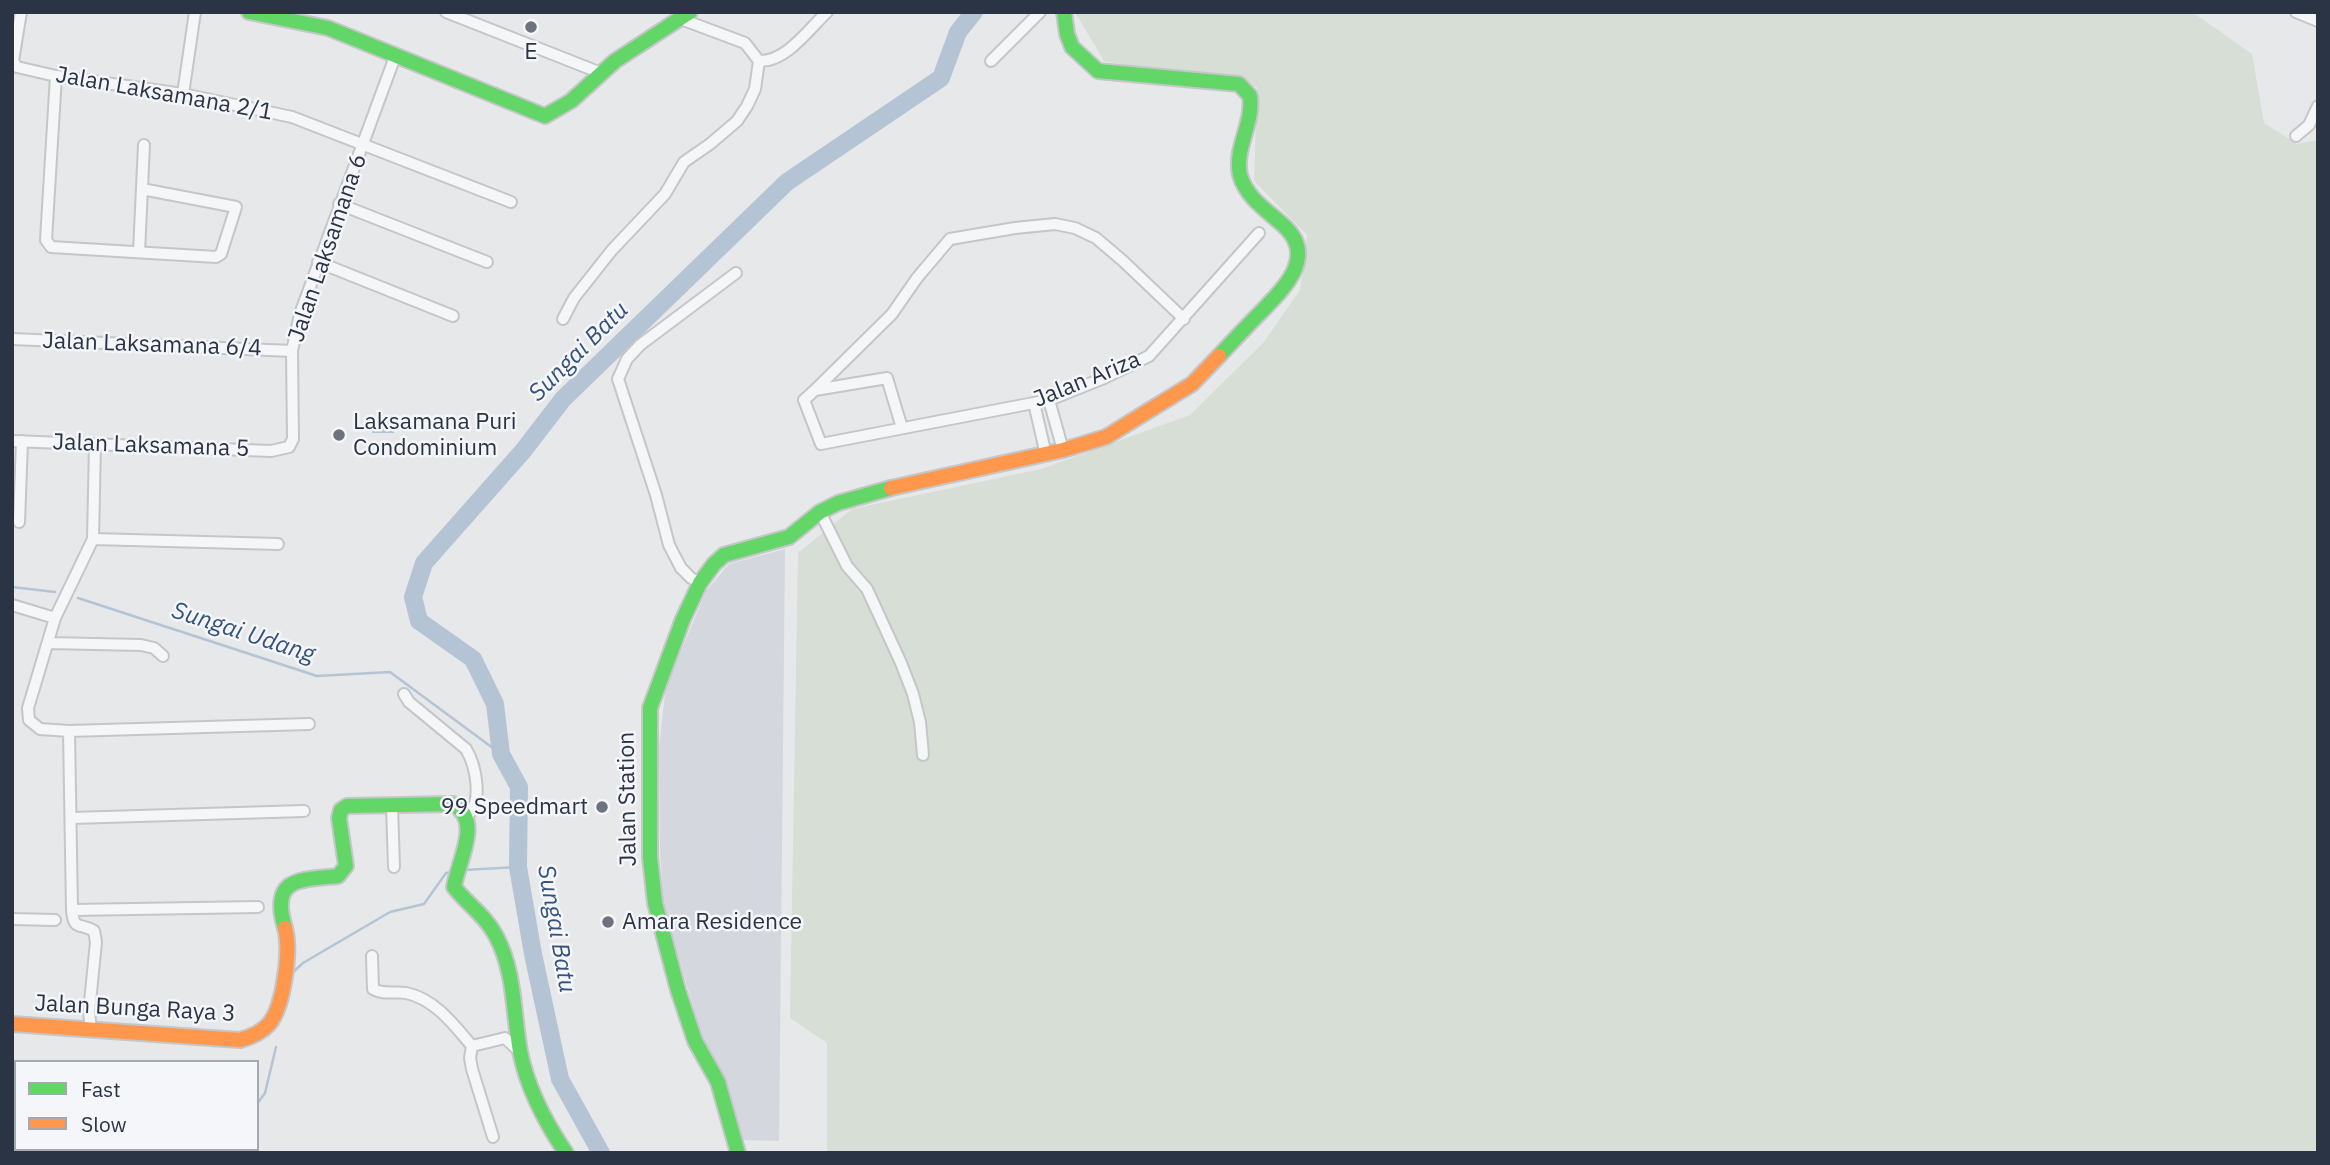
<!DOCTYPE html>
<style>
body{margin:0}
#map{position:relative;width:2330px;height:1165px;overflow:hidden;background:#e6e8ea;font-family:"IBM Plex Sans",sans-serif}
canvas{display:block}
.frame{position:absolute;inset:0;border:14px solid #2b3445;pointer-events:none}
.legend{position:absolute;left:14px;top:1060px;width:245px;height:91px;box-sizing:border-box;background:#f4f6f9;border:2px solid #a4a8b1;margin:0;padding:9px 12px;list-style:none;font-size:21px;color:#2b3445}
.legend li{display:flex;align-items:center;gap:14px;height:35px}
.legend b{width:35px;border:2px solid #a4a8b1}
</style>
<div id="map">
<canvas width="2330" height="1165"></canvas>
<div class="frame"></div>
<ul class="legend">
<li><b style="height:9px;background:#63d668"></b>Fast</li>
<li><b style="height:9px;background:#ff974d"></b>Slow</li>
</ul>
</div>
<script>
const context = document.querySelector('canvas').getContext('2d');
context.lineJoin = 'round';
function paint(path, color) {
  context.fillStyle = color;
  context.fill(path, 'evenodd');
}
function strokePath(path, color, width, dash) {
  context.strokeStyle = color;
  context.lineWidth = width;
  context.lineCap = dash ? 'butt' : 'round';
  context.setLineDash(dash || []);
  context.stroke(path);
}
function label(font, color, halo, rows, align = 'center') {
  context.font = font + ' "IBM Plex Sans",sans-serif';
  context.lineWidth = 5;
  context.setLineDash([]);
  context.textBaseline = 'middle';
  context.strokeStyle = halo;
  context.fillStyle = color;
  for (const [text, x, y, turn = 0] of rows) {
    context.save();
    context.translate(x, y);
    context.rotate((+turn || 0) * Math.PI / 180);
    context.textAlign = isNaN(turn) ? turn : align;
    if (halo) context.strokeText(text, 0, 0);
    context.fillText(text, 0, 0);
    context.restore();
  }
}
paint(new Path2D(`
 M 785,549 L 779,1141 L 740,1140 L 700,1030 L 663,904 L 660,849 L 659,746 L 666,687 L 706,591 L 729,564 Z`), '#d4d7dd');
paint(new Path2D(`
 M 1075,12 L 2192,12 L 2252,54 L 2264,123 L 2297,144 L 2318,140 L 2318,1153 L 827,1153 L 827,1043 L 790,1018 L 798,553 L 852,509 L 1041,469 L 1190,415 L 1264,342 L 1300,290 L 1307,235 L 1254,181 L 1257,87 L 1104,61 Z`), '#d6ded6');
paint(new Path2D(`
 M 372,420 L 395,420 L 394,433 L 372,433 Z`), '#b4c4d5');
strokePath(new Path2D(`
 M 12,587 L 55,592
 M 78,598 L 317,676 L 390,672 L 501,754
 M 464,870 L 518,867
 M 290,975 L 303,963 L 390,912 L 424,904 L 446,873 L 451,872
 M 257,1104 L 265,1093 L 276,1047
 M 12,1141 L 16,1141`), '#b4c4d5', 2.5);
strokePath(new Path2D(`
 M 601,1153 L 560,1079 L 533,954 L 518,867 L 519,787 L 501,754 L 495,704 L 473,659 L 419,621 L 413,597 L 424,563 L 523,451 L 563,399 L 787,182 L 941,78 L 958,32 L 974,12`), '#b4c4d5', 18);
const street = new Path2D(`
 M 21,12 L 13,61 L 17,67 L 56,76 L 183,94 L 292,117 L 511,202
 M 446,12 L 601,73
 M 2296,12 L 2318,21
 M 681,19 L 745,43 L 759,61 C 786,62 808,30 827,12
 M 991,61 L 1040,12
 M 56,76 L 46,240 L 51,247 L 216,257 L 221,254 L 236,207 L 142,189
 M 183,94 L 195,12
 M 2296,136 L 2309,125 L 2318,106
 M 339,204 L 487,262
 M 139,252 L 144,145
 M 318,262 L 453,316
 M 563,319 L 574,298 L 612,250 L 665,194 L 684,162 L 710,144 L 737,121 L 747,106 L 755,89 L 759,61
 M 12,339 L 292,351
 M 815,390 L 892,314 L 917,278 L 950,239 L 1015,228 L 1055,224 L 1075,228 L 1096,238 L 1123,261 L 1184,319
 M 1049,400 L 1063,450
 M 1034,403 L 1046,455
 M 902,428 L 887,378 L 815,390 L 804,400 L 821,444 L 1049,400 L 1104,378 L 1149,356 L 1259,233
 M 12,441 L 271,451 L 289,447 L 293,439 L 292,351 L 300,314 L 396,54
 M 95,445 L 93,539 L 55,618 L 28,708 L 29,720 L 40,729 L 69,731 L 309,724
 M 820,512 L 847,566 L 867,589 L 901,663 L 913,694 L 920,722 L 923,755
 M 19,522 L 22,441
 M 93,539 L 278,544
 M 700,583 L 691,578 L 681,568 L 669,545 L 656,495 L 618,379 L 627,359 L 640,345 L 736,273
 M 12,605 L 55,618
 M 48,643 L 141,645 L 154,648 L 163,656
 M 404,694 L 409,702 L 466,749 C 476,766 483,801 468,815
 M 69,731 L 72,910 L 258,907
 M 392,806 L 394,867
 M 72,818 L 304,811
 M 72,910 C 74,932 80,922 94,931 L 96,942 L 89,1012 L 91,1030
 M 12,919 L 55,920
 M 372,956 L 373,989 C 383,995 396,991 406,993 C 435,999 454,1025 472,1046 L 505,1038 L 520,1052
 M 472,1046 L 470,1058 L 472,1069 L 493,1137`);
const fast = new Path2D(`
 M 249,12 L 328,28 L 545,116 L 571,101 L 615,61 L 690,12
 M 1064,12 L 1067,34 L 1072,47 L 1098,71 L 1239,84 L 1250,96 C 1254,123 1234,148 1240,175 C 1246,197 1266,210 1282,224 C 1319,256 1284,288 1260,313 C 1246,327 1232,342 1219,356
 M 285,928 C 270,878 298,880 338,876 L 346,866 L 339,818 L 341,810 L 347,806 L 453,804 C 483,820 458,861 454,887 C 467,904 486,916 496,936 C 515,971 513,1012 520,1051 C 527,1088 545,1122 566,1153
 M 738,1153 L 718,1082 L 695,1041 L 678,990 L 655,903 L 650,857 L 650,708 L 683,619 L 700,583 L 714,564 L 724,555 L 789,537 L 820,512 L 838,503 L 891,488`);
const slow = new Path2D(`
 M 891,488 L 1063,450 L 1106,437 L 1192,384 L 1219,356
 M 12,1024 L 240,1040 C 251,1037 261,1033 269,1024 C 284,1006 291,950 285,928`);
strokePath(street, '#c4c6c8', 14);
strokePath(fast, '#c4c6c8', 18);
strokePath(slow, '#c4c6c8', 18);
strokePath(street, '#f5f6f7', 10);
strokePath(fast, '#63d668', 14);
strokePath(slow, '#ff974d', 14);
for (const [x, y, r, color] of [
 [531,27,7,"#6c737f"],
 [339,435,7,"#6c737f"],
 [602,807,7,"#6c737f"],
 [608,922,7,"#6c737f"]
]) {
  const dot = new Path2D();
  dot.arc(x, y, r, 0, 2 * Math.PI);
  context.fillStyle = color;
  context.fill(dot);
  strokePath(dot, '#f4f6f9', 2.5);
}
label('23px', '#2b3445', '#f4f6f9', [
 ["E",531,52,"center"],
 ["Laksamana Puri",353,422],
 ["Condominium",353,448],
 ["99 Speedmart",588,807,"right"],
 ["Amara Residence",622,922]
], 'left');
label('23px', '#2b3445', '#f4f6f9', [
 ["Jalan Laksamana 2/1",164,94,10],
 ["Jalan Laksamana 6",328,248,-71],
 ["Jalan Laksamana 6/4",152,345,2],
 ["Jalan Ariza",1087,380,-22],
 ["Jalan Laksamana 5",151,446,2],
 ["Jalan Station",628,799,-91],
 ["Jalan Bunga Raya 3",135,1009,3]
]);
label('italic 24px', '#34527a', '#f4f6f9', [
 ["Sungai Batu",579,352,-45],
 ["Sungai Udang",243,633,18],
 ["Sungai Batu",556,929,80]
]);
</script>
